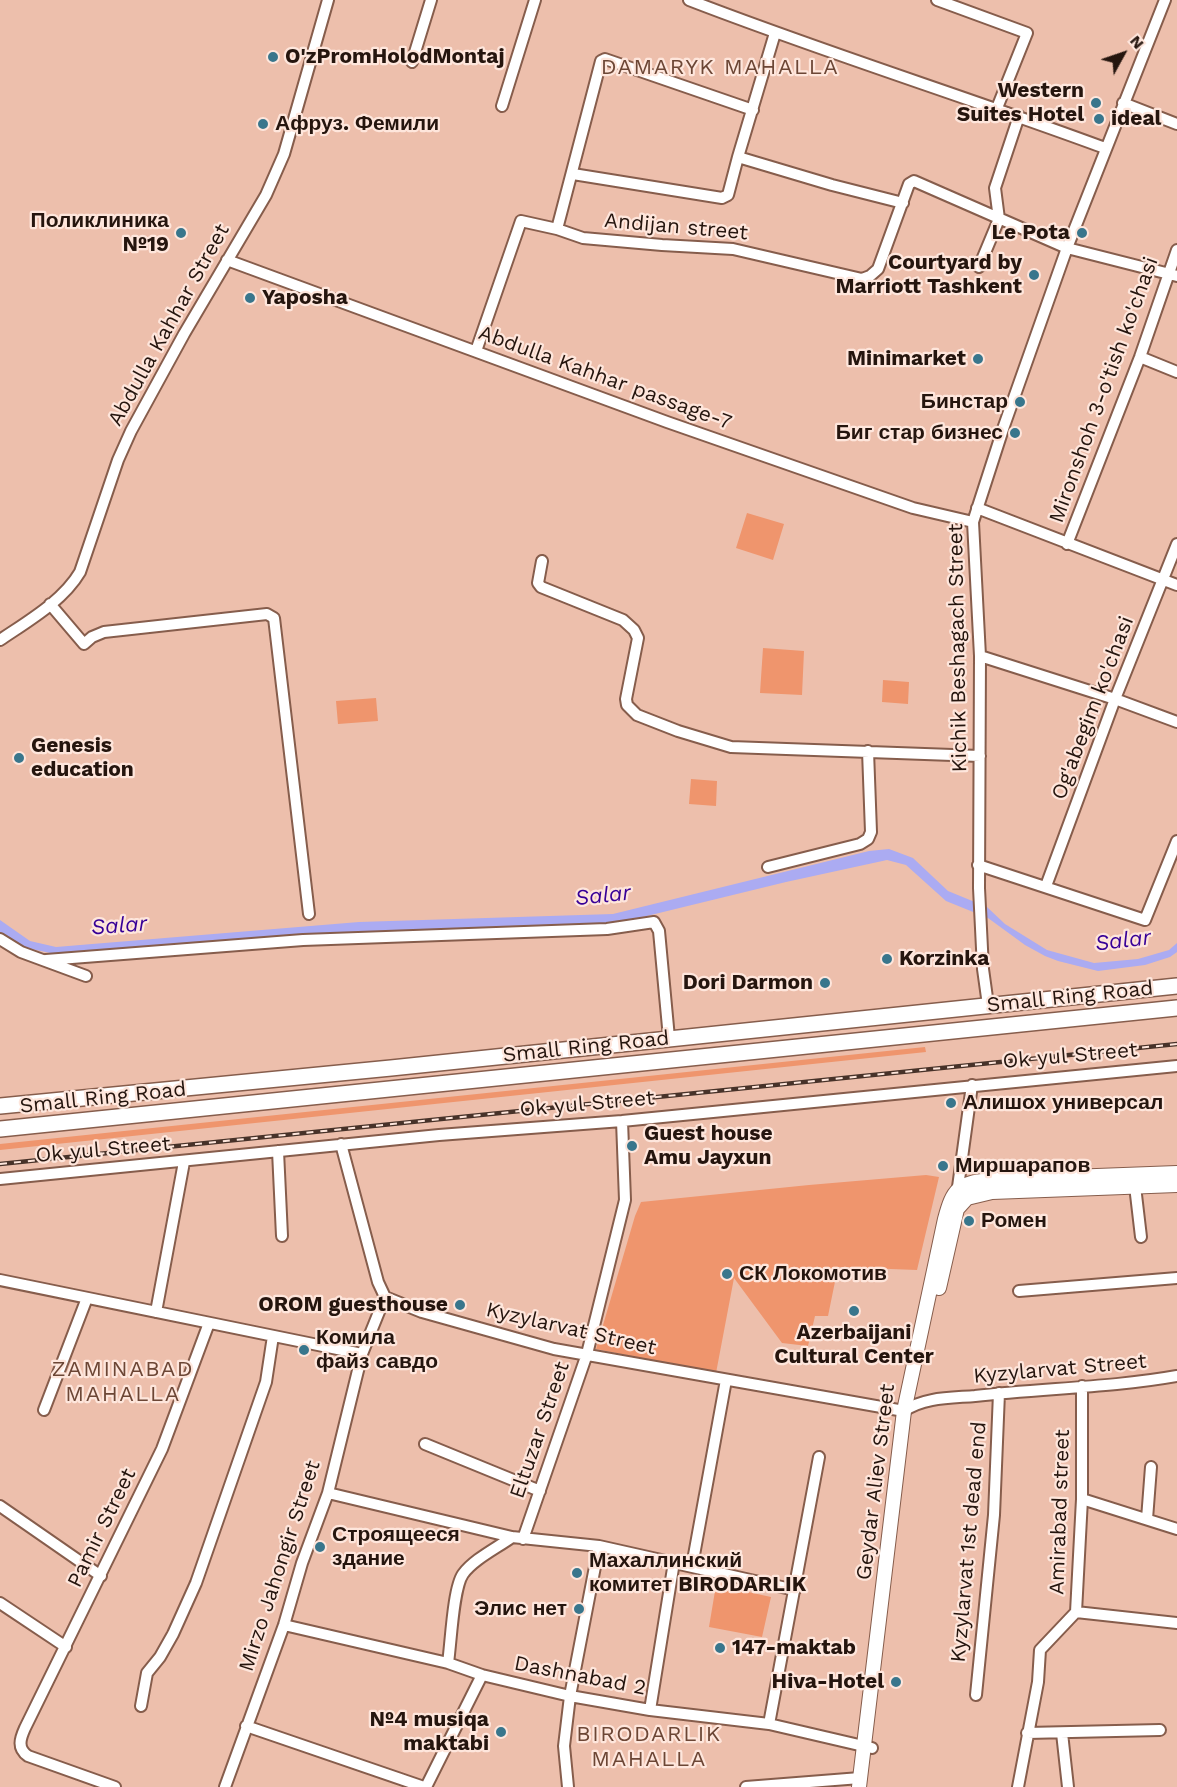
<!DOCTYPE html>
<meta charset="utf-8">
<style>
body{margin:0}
#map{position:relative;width:1177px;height:1787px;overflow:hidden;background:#edbfac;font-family:"Work Sans",sans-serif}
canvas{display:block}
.north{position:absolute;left:1093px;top:24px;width:60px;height:60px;-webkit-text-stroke:4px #fee6dc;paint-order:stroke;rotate:50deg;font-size:16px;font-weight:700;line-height:24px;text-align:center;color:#25150e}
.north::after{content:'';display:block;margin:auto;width:21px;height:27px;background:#25150e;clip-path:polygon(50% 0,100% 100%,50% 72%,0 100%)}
</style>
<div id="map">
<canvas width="1177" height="1787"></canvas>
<div class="north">N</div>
</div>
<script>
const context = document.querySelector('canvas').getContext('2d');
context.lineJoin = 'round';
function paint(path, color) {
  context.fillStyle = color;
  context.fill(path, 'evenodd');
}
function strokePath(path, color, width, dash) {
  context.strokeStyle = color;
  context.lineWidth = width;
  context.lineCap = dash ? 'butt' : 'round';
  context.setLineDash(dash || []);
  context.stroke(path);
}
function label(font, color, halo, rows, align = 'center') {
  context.font = font + ' "Work Sans",sans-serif';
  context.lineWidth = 4.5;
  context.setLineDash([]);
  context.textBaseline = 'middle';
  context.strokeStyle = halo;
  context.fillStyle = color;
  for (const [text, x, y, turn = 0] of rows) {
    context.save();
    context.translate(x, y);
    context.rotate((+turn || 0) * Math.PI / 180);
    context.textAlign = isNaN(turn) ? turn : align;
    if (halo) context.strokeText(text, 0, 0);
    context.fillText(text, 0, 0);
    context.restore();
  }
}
paint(new Path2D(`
 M 747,513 L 784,524 L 773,560 L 736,548 Z
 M 763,648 L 804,651 L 802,695 L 760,693 Z
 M 883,680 L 909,682 L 908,704 L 882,702 Z
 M 376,698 L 378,721 L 338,724 L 336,701 Z
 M 691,779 L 717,781 L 716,806 L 689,804 Z
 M 925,1047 L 926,1052 L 0,1150 L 0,1144 Z
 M 926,1175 L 939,1177 L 917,1270 L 838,1267 L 828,1316 L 815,1316 L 808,1346 L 782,1343 L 734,1278 L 716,1373 L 596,1349 L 635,1216 L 641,1202 L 809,1185 Z
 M 716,1585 L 771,1597 L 762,1637 L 709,1627 Z`), '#ef956d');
paint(new Path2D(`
 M 889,849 L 913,858 L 948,891 L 987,907 L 1005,924 L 1047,950 L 1094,963 L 1138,959 L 1169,950 L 1177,943 L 1177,952 L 1170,957 L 1145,965 L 1098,971 L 1058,961 L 1045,956 L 1025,945 L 988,918 L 946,901 L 906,865 L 887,860 L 786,882 L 614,924 L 362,932 L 55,954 L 27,948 L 0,932 L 0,920 L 30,941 L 56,947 L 359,922 L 613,914 L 869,851 Z`), '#ababf2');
const minor = new Path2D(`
 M 689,0 C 826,53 967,97 1105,148
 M 937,0 L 1027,33 L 997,108
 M 412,62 L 431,0
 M 1123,103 L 1177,124
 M 502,106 L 535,0
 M 738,157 L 775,33
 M 573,174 L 722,198 L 728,195 L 738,157 L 832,185 L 903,203
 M 557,229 L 601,61 L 605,59 L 753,110
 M 227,260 L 667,422 L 913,508 L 973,522
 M 979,267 L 999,219 L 995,188 L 1019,116
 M 476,351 L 521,221 L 557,229 L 583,238 L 662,245 L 733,249 L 862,279 L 870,276 L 878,269 L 909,184 L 914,181 L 1067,248 L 1177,276
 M 1140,357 L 1177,372
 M 977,508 L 1177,585
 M 1067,544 L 1140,357 L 1177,250
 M 542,561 L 538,583 L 541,587 L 623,620 L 634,630 L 638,638 L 626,699 L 627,705 L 637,715 L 678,731 L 731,747 L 980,756
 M 50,604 L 84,644 L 92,637 L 104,632 L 267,614 L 274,618 L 309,914
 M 0,640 C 28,621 63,601 80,572 L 118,460 L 131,431 L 184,334 L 266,195 L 284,154 L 328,0
 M 980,656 L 1115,699 L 1177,722
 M 978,865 L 1145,920 L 1177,841
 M 768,867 L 860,844 L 868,839 L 871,832 L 868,751
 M 1046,886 L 1115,699 L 1177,544
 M 0,939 L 21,952 L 86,976
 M 46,960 L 303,940 L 607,929 L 654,922 L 659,931 L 669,1038
 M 988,1005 L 983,969 L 979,888 L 980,656 L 973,522 L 1004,426 L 1067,248 L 1165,0
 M 341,1144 L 378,1282 L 385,1297
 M 278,1151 L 282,1236
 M 0,1179 L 439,1135 L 622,1121 L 1177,1066
 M 1135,1186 L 1141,1237
 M 958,1187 L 972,1085
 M 0,1280 L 362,1354
 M 1019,1291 L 1177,1278
 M 156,1312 L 184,1162
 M 44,1410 L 87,1298
 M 425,1444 L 540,1491
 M 328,1493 L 512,1537 L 599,1546 L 795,1590
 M 1082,1499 L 1177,1529
 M 0,1506 L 101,1576
 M 1147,1519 L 1151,1467
 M 523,1539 L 587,1354 L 625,1200 L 622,1121
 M 692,1566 L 726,1380
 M 0,1603 L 66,1647
 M 1076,1612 L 1177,1623
 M 284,1625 L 448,1663 L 482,1675 L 570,1696 L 650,1710 L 769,1724 L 872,1748
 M 448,1663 C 451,1643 453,1588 463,1574 C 474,1559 497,1548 512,1537
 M 976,1695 L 994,1515 L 999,1393
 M 141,1706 L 147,1673 L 160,1657 L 173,1634 L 196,1583 L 266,1382 L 273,1336
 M 650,1710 L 674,1562
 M 769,1724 L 819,1457
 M 246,1726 L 424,1787
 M 1027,1733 L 1160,1730
 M 1062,1733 L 1068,1787
 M 115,1787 L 28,1756 C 17,1748 20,1739 25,1728 L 162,1449 L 209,1323
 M 225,1787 L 284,1625 L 302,1563 L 328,1493 L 362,1354 L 385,1297 L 422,1312 L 554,1349 L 904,1411 C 924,1397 951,1398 975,1396 C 1042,1388 1110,1388 1177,1376
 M 426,1787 L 482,1675
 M 568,1787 L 564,1746 L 570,1696 L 599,1546
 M 746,1787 L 860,1778
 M 1018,1787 L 1038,1682 L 1040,1650 L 1076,1612 L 1082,1499 L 1082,1386`);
const major = new Path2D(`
 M 957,1209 L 967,1198 L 992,1192 L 1177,1185
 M 939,1288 L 957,1209 L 957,1196
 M 859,1787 L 904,1411 L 945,1219 C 953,1189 958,1183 990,1180 L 1177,1173`);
const highway = new Path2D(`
 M 0,1106 L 391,1068 L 1177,986
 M 0,1129 L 1177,1008`);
strokePath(minor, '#865d4c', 14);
strokePath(major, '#865d4c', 16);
strokePath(highway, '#865d4c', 18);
strokePath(minor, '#fff', 10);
strokePath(major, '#fff', 14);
strokePath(highway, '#fff', 15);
const rail = new Path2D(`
 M 0,1164 L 1177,1044`);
strokePath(rail, '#473229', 4.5);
strokePath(rail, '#fee6dc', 2, [7]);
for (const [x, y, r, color] of [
 [273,57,6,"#39768c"],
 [1096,103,6,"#39768c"],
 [1099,119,6,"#39768c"],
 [263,124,6,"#39768c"],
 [181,233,6,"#39768c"],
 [1082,233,6,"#39768c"],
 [1034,275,6,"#39768c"],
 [250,298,6,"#39768c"],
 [978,359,6,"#39768c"],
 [1020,402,6,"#39768c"],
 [1015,433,6,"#39768c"],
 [19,758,6,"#39768c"],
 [887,959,6,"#39768c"],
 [825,983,6,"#39768c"],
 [951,1103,6,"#39768c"],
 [632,1146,6,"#39768c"],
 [943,1166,6,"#39768c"],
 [969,1221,6,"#39768c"],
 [727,1274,6,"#39768c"],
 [460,1305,6,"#39768c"],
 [854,1311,6,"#39768c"],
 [304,1350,6,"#39768c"],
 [320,1547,6,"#39768c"],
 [577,1573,6,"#39768c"],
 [579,1609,6,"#39768c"],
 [720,1648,6,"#39768c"],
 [896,1682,6,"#39768c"],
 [501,1732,6,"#39768c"]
]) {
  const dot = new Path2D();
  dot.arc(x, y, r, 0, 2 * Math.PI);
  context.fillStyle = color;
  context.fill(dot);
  strokePath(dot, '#fee6dc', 2);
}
label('bold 21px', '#25150e', '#fee6dc', [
 ["O'zPromHolodMontaj",285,57],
 ["Western",1084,91,"right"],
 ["Suites Hotel",1084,115,"right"],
 ["ideal",1111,119],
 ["Афруз. Фемили",275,124],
 ["Поликлиника",169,221,"right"],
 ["№19",169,245,"right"],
 ["Le Pota",1070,233,"right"],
 ["Courtyard by",1022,263,"right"],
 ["Marriott Tashkent",1022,287,"right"],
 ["Yaposha",262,298],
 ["Minimarket",966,359,"right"],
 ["Бинстар",1008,402,"right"],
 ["Биг стар бизнес",1003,433,"right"],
 ["Genesis",31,746],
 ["education",31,770],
 ["Korzinka",899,959],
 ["Dori Darmon",813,983,"right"],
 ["Алишох универсал",963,1103],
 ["Guest house",644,1134],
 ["Amu Jayxun",644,1158],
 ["Миршарапов",955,1166],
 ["Ромен",981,1221],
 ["СК Локомотив",739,1274],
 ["OROM guesthouse",448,1305,"right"],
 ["Azerbaijani",854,1333,"center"],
 ["Cultural Center",854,1357,"center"],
 ["Комила",316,1338],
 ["файз савдо",316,1362],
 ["Строящееся",332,1535],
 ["здание",332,1559],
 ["Махаллинский",589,1561],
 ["комитет BIRODARLIK",589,1585],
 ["Элис нет",567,1609,"right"],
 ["147-maktab",732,1648],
 ["Hiva-Hotel",884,1682,"right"],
 ["№4 musiqa",489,1720,"right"],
 ["maktabi",489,1744,"right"]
], 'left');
label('21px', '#25150e', '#fee6dc', [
 ["Andijan street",676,227,5],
 ["Abdulla Kahhar Street",169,325,-61],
 ["Abdulla Kahhar passage-7",605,378,20],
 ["Mironshoh 3-o'tish ko'chasi",1104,390,-70],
 ["Kichik Beshagach Street",958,648,-91],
 ["Og'abegim ko'chasi",1093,708,-69],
 ["Small Ring Road",1070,997,-6],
 ["Small Ring Road",586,1047,-6],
 ["Ok yul Street",1070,1056,-5],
 ["Small Ring Road",103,1098,-6],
 ["Ok yul Street",587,1104,-5],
 ["Ok yul Street",103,1150,-5],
 ["Kyzylarvat Street",571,1329,13],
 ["Kyzylarvat Street",1060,1369,-5],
 ["Eltuzar Street",540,1430,-71],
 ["Geydar Aliev Street",876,1482,-83],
 ["Amirabad street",1060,1512,-88],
 ["Pamir Street",102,1528,-64],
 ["Kyzylarvat 1st dead end",969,1542,-85],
 ["Mirzo Jahongir Street",280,1566,-72],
 ["Dashnabad 2",580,1676,11]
]);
context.letterSpacing = '1.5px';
label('22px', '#6c4635', '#fee6dc', [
 ["DAMARYK MAHALLA",720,68],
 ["ZAMINABAD",123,1370],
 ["MAHALLA",123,1395],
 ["BIRODARLIK",649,1735],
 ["MAHALLA",649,1760]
]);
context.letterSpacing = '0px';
label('italic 22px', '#370097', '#fee6dc', [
 ["Salar",603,896,-6],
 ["Salar",119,926,-4],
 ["Salar",1123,941,-7]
]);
</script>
